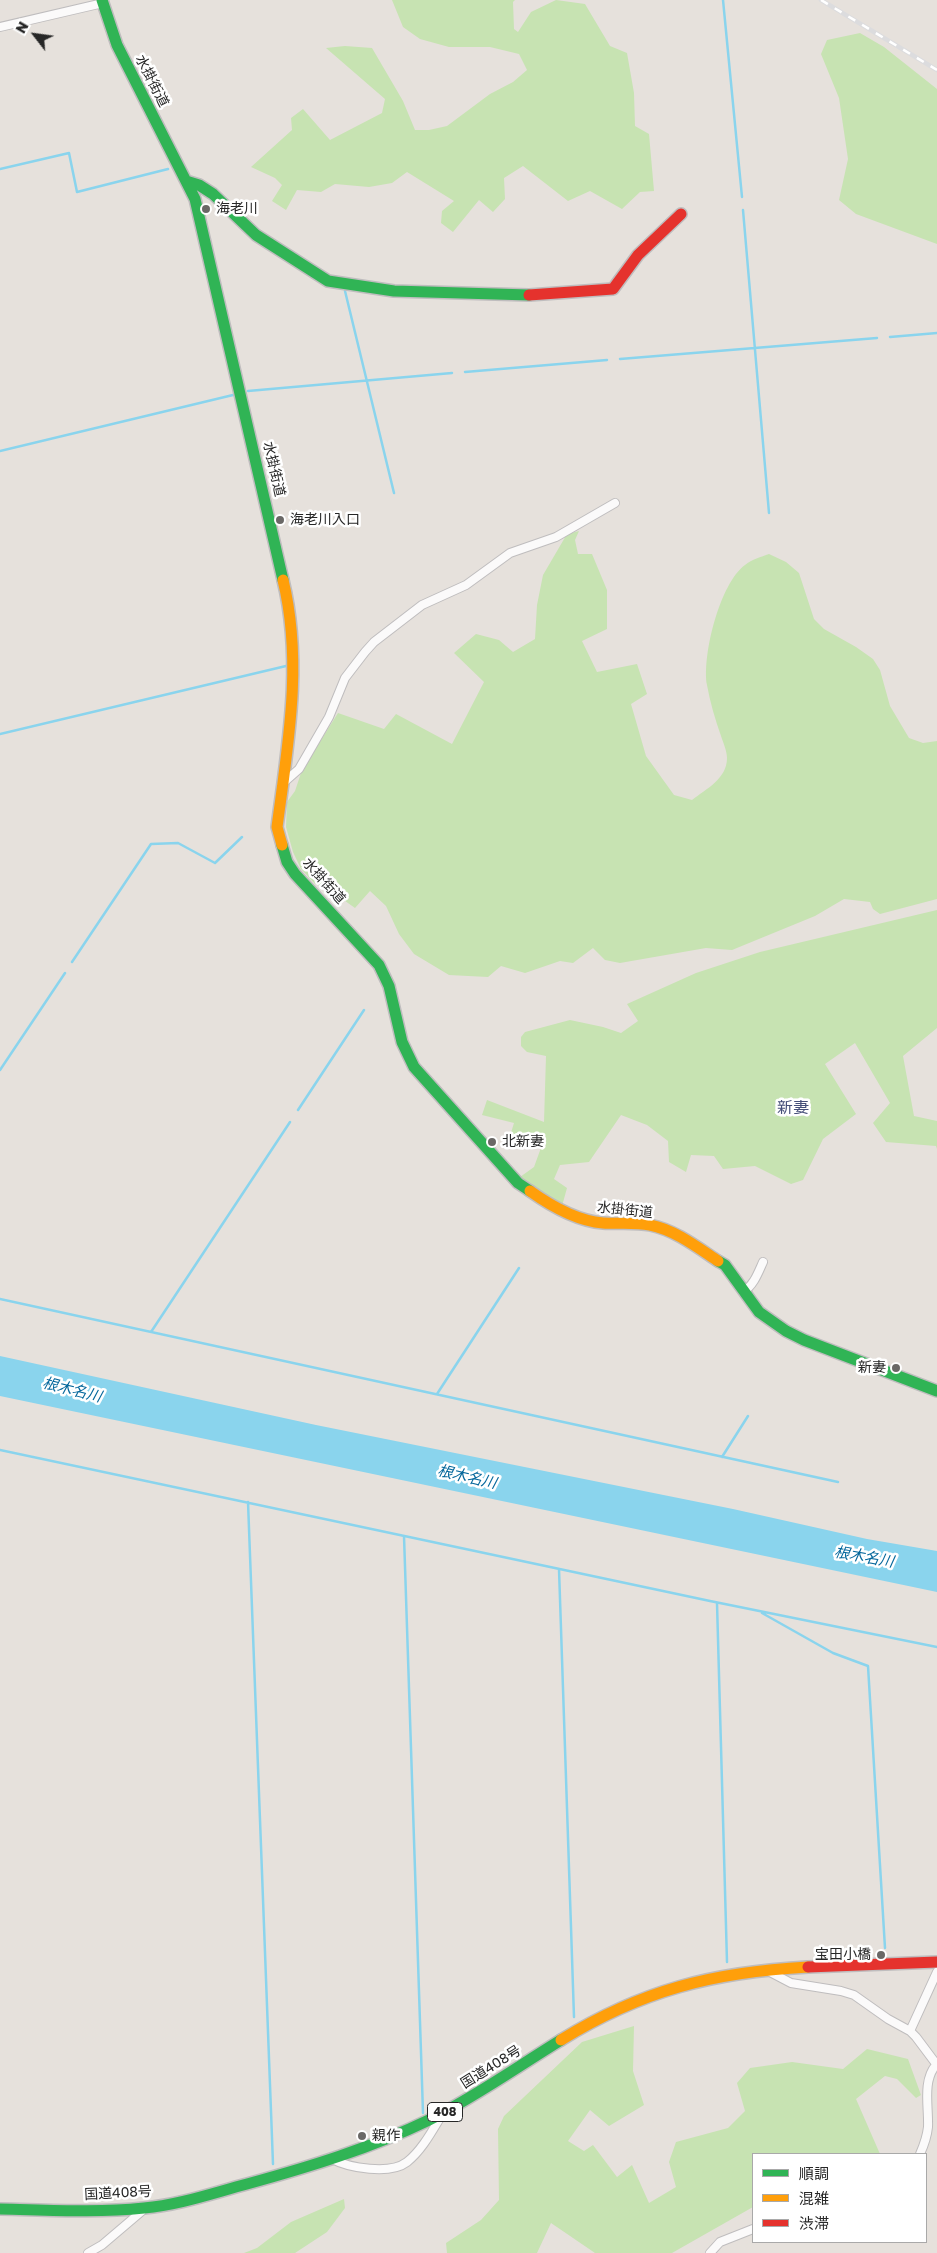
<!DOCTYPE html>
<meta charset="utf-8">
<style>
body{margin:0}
#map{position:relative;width:937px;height:2253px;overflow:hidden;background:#e6e1dc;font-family:"Golos Text","Noto Sans JP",sans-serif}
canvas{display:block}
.legend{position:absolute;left:752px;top:2153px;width:175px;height:90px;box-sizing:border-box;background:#fff;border:1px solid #a9a9a9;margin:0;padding:6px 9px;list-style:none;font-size:15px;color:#272727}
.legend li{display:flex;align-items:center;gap:10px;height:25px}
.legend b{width:25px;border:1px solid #a9a9a9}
.north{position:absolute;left:10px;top:10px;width:50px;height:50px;-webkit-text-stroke:4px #fff;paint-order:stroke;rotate:300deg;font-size:14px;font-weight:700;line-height:20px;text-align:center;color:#272727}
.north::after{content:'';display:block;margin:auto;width:18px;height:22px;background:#272727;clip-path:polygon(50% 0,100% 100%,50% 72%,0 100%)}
</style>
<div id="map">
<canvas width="937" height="2253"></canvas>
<ul class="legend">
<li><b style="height:6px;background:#30b455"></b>順調</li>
<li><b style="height:6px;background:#ff9f0a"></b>混雑</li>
<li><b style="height:6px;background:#e5322d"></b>渋滞</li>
</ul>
<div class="north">N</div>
</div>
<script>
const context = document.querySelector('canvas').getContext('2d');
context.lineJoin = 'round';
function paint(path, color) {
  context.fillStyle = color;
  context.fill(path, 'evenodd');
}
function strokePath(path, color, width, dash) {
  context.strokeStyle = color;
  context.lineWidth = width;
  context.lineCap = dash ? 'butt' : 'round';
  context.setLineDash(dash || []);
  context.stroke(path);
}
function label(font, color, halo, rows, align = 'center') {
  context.font = font + ' "Golos Text","Noto Sans JP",sans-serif';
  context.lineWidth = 5;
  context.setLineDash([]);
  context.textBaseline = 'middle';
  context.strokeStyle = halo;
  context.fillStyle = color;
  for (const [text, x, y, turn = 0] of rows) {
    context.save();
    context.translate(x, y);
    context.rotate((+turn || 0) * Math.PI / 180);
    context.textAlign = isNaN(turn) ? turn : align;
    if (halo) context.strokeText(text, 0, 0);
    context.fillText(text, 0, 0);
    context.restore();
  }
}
paint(new Path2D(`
 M 392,0 L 515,0 L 513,2 L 514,29 L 518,32 L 531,12 L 556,0 L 585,4 L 610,46 L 627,53 L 634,93 L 635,126 L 649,134 L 654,191 L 640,192 L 622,209 L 590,191 L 568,201 L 523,166 L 504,178 L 505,199 L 493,212 L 479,200 L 453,232 L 441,223 L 442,211 L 454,201 L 407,172 L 392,183 L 369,187 L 335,184 L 321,192 L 297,190 L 286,210 L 272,201 L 282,185 L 275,178 L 251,167 L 292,130 L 291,118 L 303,109 L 330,140 L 382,113 L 385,99 L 326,48 L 345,46 L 372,48 L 403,101 L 415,130 L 429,130 L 447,126 L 490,94 L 513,82 L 527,70 L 519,54 L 490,47 L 449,47 L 420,39 L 403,27 Z
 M 860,33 L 884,47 L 937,89 L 937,244 L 856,214 L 839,200 L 848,159 L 839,98 L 821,54 L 827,40 Z
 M 579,531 L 575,540 L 578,554 L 592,554 L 607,590 L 607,629 L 582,641 L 597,672 L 637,664 L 647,694 L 631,704 L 646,756 L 674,795 L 692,800 C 706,789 727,779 727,758 C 727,751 723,742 721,736 C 715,719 710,702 707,685 C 702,655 720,583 745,565 C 752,559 761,557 769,554 L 786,562 L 799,573 L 814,619 L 824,629 L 856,647 L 873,659 L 880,670 L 890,706 L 909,738 L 923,743 L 937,741 L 937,899 L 880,914 L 873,909 L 870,902 L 844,899 L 815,916 L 732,950 L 706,948 L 620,963 L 605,960 L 593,948 L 573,963 L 560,961 L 525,973 L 501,966 L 488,977 L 449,975 L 414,954 L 399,934 L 386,906 L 370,891 L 355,908 L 324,886 L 315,884 L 301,869 L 293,852 L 286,827 L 287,802 L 295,791 L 302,770 L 338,713 L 384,729 L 396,714 L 452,744 L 484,682 L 454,653 L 476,634 L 499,640 L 513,652 L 535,639 L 537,605 L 543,575 L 567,534 Z
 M 937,910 L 937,1028 L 903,1056 L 914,1116 L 937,1121 L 937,1149 L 936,1146 L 886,1142 L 873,1123 L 890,1103 L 855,1043 L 825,1064 L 856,1114 L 823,1139 L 803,1180 L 791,1184 L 755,1166 L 723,1169 L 714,1156 L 691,1155 L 686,1172 L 669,1162 L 668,1141 L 647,1125 L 621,1115 L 589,1162 L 560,1165 L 554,1179 L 567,1188 L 562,1206 L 520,1177 L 534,1167 L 542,1145 L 510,1136 L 514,1123 L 482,1115 L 487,1100 L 544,1122 L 546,1056 L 527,1052 L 521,1046 L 521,1037 L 525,1032 L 570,1020 L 603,1027 L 621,1033 L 638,1021 L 627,1004 L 696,973 L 760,952 Z
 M 634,2026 L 633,2071 L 644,2105 L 609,2126 L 590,2110 L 568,2141 L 584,2151 L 593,2145 L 617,2177 L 632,2165 L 649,2203 L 676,2187 L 669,2162 L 676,2142 L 728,2128 L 745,2111 L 737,2083 L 750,2068 L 792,2062 L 843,2069 L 867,2049 L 908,2059 L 921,2095 L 916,2098 L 897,2079 L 885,2076 L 856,2099 L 880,2154 L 753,2154 L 753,2207 L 672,2253 L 595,2253 L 551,2223 L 537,2253 L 447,2253 L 446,2243 L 481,2220 L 499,2200 L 498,2129 L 504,2116 L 582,2042 Z
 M 344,2199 L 345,2208 L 327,2232 L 295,2253 L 244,2253 L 257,2248 L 291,2222 Z`), '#c7e3b2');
paint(new Path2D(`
 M 0,1356 L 316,1425 L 733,1509 L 867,1539 L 937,1551 L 937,1592 L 0,1396 Z`), '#8ad4ed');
strokePath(new Path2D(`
 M 723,0 L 742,197
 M 0,169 L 69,153 L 77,192 L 168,169
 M 743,210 L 769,513
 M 345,291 L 394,493
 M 890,337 L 937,333
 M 620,359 L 877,338
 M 465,372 L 607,360
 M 248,391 L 452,373
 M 0,451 L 233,395
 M 0,734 L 286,666
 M 72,962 L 151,844 L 178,843 L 215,863 L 242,837
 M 0,1070 L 65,973
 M 298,1110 L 364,1010
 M 0,1299 L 838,1482
 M 151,1332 L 290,1122
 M 437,1394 L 519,1268
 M 0,1450 L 710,1601 L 937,1647
 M 722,1457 L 748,1416
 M 248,1502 L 273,2164
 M 404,1536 L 423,2113
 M 559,1569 L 574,2017
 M 717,1603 L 727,1962
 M 762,1613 L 833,1653 L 868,1666 L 885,1948`), '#8ad4ed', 2.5);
const street = new Path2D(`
 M 0,27 L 103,3
 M 282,784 L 299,769 L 329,717 L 345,678 L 365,652 L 374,642 L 422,605 L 466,585 L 510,553 L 556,537 L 615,503
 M 743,1292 C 754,1285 758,1273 763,1262
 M 770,1972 L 791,1983 L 841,1991 L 854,1995 L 888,2019 L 910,2031 L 916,2037 L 937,2065
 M 910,2031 L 937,1972
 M 920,2154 C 924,2145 927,2137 928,2127 C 929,2108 922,2081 936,2065
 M 332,2159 C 349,2168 390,2175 407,2162 C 421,2151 431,2133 440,2118
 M 88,2253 L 102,2245 L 142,2211
 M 710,2253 L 720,2242 L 753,2229`);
const fast = new Path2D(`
 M 102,0 L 117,45 L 195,199 L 283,580
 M 186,181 L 199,185 L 213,194 L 256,235 L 328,281 L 394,291 L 529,295
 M 282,845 L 287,862 L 295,874 L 379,965 L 389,986 L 402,1042 L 414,1067 L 518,1183 L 530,1191
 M 718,1261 L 725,1265 L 759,1312 L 786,1331 L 804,1340 L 937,1391
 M 0,2209 C 48,2210 96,2213 144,2208 C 179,2205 213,2193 247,2184 C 309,2167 371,2148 429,2120 C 475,2097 517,2067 561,2040`);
const slow = new Path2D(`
 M 282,845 L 277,827 C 288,744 303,662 283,580
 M 530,1191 C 551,1206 577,1221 603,1223 C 618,1224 635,1222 650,1225 C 675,1230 697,1247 718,1261
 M 561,2040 C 642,1990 714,1972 808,1967`);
const jam = new Path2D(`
 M 529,295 L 613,289 L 638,255 L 681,214
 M 808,1967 L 937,1962`);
strokePath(street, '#bfbdbe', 10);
strokePath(fast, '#bfbdbe', 14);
strokePath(slow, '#bfbdbe', 14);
strokePath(jam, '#bfbdbe', 14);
strokePath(street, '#fbfafa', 8);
strokePath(fast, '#30b455', 11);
strokePath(slow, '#ff9f0a', 11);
strokePath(jam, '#e5322d', 11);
const rail = new Path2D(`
 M 821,0 L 937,70`);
strokePath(rail, '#dcdcde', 4.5);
strokePath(rail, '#fff', 2.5, [8]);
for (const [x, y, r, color] of [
 [206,209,5,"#6a6866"],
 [280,520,5,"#6a6866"],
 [492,1142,5,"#6a6866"],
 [896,1368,5,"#6a6866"],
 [881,1955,5,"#6a6866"],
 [362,2136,5,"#6a6866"]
]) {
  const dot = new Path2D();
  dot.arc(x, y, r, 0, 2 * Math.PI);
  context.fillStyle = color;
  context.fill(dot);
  strokePath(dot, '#fff', 2);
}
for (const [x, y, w] of [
 [445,2112,35]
]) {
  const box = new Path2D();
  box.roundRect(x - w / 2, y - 9.5, w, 19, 4);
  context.fillStyle = '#fff';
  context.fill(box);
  strokePath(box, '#272727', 1);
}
label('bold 12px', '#272727', null, [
 ["408",445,2112]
]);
label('14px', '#272727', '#fff', [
 ["水掛街道",152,81,63],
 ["水掛街道",274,469,77],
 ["水掛街道",324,881,48],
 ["水掛街道",625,1210,6],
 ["国道408号",491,2067,-32],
 ["国道408号",118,2193,-3]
]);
label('14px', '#272727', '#fff', [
 ["海老川",216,209],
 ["海老川入口",290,520],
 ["北新妻",502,1142],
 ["新妻",886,1368,"right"],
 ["宝田小橋",871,1955,"right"],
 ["親作",372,2136]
], 'left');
label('italic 15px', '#06689c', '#fff', [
 ["根木名川",72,1390,14],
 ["根木名川",467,1477,13],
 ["根木名川",864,1557,10]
]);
label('16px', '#464f79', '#fff', [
 ["新妻",793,1108]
]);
</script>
